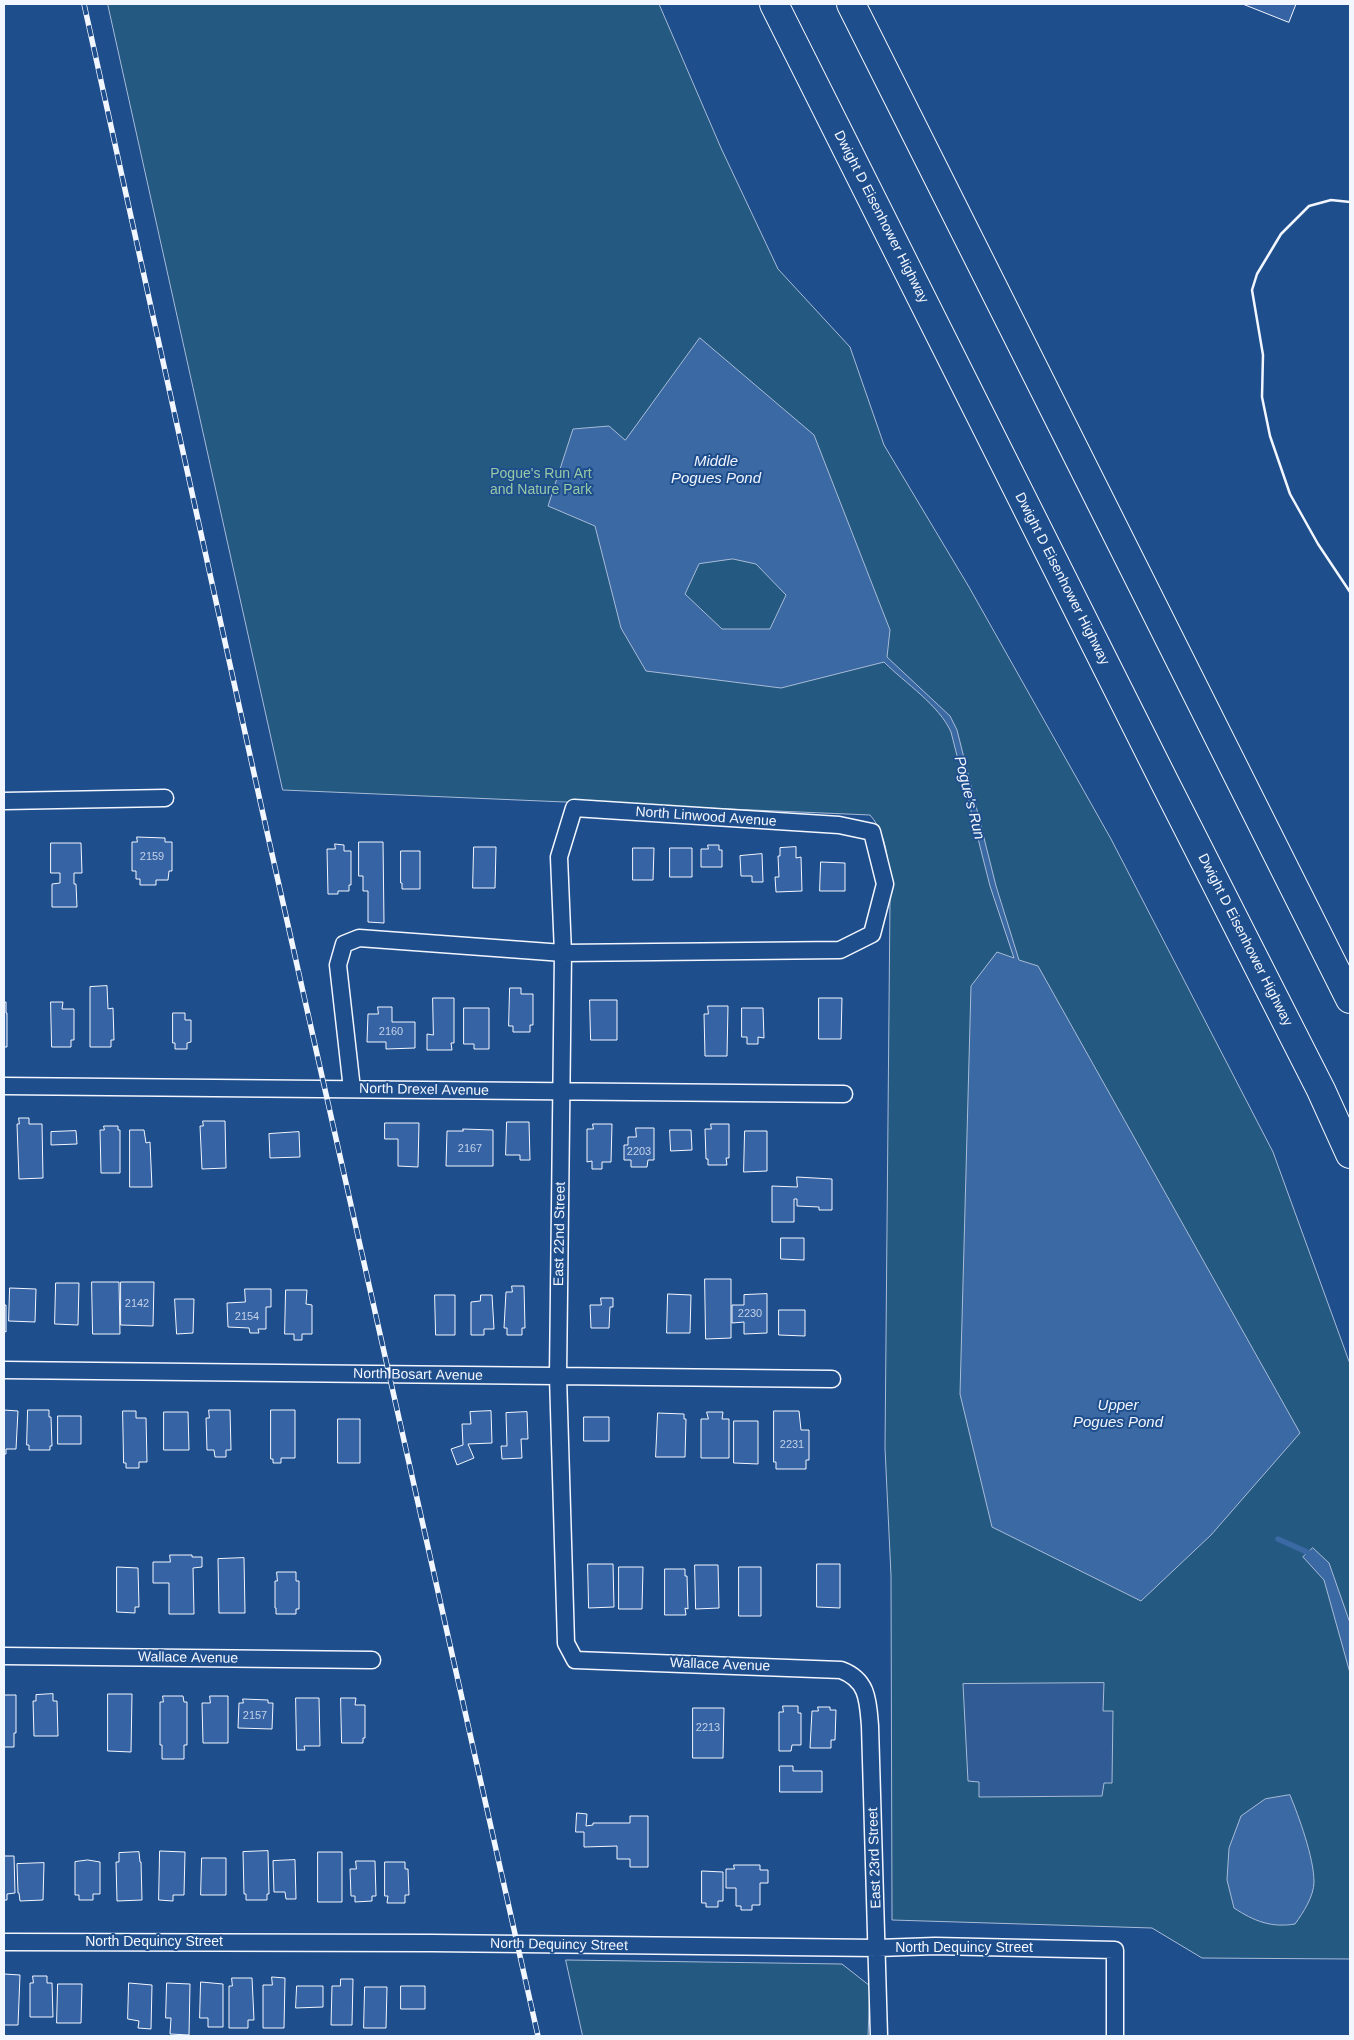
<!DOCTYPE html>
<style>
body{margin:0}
#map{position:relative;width:1354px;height:2040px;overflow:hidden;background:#1f4e8c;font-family:Arial,sans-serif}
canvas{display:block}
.frame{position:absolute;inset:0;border:5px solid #f2f6ff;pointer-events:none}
</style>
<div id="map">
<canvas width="1354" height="2040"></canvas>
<div class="frame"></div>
</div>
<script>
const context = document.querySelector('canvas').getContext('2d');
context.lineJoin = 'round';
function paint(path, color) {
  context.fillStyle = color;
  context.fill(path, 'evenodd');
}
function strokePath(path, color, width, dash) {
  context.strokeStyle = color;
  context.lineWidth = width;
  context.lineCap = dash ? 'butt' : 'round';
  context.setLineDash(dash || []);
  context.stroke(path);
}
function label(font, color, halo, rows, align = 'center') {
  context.font = font + ' Arial,sans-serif';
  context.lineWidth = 4;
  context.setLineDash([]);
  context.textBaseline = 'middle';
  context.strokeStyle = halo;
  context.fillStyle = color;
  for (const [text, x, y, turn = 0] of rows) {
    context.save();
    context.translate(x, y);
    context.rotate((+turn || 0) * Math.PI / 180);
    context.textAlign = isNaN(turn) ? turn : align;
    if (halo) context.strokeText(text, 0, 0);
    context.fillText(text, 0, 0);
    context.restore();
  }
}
const green = new Path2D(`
 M 108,4 L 659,4 L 721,148 L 778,269 L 850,347 L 884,445 L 969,587 L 1111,839 L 1273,1152 L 1350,1364 L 1350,1959 L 1202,1958 L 1152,1928 L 892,1920 L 891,1576 L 885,1448 L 890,898 C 888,869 890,838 870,815 L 283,790 Z
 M 566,1960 L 842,1964 L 870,1986 L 868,2036 L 583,2036 Z`);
paint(green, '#245a82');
strokePath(green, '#a8bbd7', 1);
const parking = new Path2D(`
 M 1104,1683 L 1103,1711 L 1113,1711 L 1112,1783 L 1104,1783 L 1102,1796 L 979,1797 L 979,1782 L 968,1781 L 963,1684 Z`);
paint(parking, '#305b95');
strokePath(parking, '#a8bbd7', 1);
const water = new Path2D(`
 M 700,338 L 814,435 L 890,630 L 887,657 L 950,716 L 957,730 L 996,886 L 1019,960 L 1038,966 L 1300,1433 L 1211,1535 L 1141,1601 L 992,1527 L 960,1394 L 971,986 L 997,952 L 1014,958 L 990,886 L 951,732 C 939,705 905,683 884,662 L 781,688 L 646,671 L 621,628 L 595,526 L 548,506 L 573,429 L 609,426 L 625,440 ZM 733,559 L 756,564 L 786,595 L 770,629 L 722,629 L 685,594 L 699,564 Z
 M 1313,1548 L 1329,1563 L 1350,1623 L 1350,1673 L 1324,1580 L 1303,1557 Z
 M 1290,1795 C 1299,1817 1314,1858 1314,1882 C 1314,1896 1303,1913 1295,1924 C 1271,1928 1254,1921 1234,1908 L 1227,1880 L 1229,1848 L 1241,1816 L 1265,1799 Z`);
paint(water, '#3b69a3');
strokePath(water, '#a8bbd7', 1);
strokePath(new Path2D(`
 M 1278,1539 L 1309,1553 L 1311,1557`), '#3b69a3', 5.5);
const building = new Path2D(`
 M 1243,4 L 1296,4 L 1289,22 Z
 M 137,837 L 165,838 L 165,842 L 172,842 L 172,871 L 169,871 L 168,880 L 156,880 L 156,885 L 140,885 L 140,879 L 136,879 L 136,871 L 132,871 L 132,842 L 137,842 Z
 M 359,842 L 383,842 L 384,923 L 368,922 L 368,891 L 363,891 L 363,876 L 359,876 Z
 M 51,843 L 81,843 L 82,873 L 74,873 L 74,884 L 76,884 L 77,907 L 52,907 L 52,884 L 60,883 L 60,873 L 51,873 Z
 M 335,844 L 344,845 L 344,851 L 351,851 L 351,885 L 349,885 L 349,891 L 338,891 L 338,894 L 328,894 L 327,849 L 335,849 Z
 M 708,845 L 719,845 L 719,850 L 722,850 L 722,867 L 701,867 L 701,849 L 708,849 Z
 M 474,847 L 496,847 L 495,888 L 473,888 Z
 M 796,847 L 796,858 L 801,857 L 802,891 L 776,892 L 775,877 L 779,877 L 778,856 L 780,856 L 780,848 Z
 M 633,848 L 654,848 L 653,880 L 633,880 Z
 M 670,848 L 692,848 L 692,877 L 670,877 Z
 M 401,851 L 420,851 L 420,889 L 402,889 L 402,883 L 401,883 Z
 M 762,854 L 763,882 L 752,882 L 752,876 L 741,876 L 740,856 Z
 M 821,862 L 845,863 L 845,891 L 820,891 Z
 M 107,986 L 108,1009 L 113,1008 L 114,1040 L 111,1040 L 111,1047 L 90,1047 L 90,987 Z
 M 510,988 L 521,988 L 521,994 L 533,994 L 533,1025 L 530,1025 L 530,1032 L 513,1032 L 513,1026 L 509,1026 Z
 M 433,998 L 454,998 L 454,1043 L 451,1043 L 452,1050 L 427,1050 L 427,1034 L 433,1035 Z
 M 819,998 L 842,998 L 841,1039 L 819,1039 Z
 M 590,1000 L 617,1000 L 617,1040 L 591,1040 Z
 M 4,1002 L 6,1002 L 6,1013 L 7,1013 L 7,1047 L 4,1047 Z
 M 51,1002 L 63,1002 L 62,1009 L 74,1009 L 74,1040 L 71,1040 L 71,1047 L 52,1047 Z
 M 708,1006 L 728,1006 L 727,1056 L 705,1056 L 704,1014 L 708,1014 Z
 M 378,1007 L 392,1007 L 392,1022 L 415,1022 L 415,1048 L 386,1049 L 386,1042 L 367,1042 L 368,1014 L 378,1014 Z
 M 464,1008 L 489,1008 L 489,1049 L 474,1049 L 474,1044 L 464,1044 Z
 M 742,1008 L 763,1008 L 764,1038 L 758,1037 L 758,1044 L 747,1044 L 747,1037 L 742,1037 Z
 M 173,1013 L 185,1013 L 185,1020 L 191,1020 L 191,1042 L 187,1043 L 187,1049 L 175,1049 L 175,1043 L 173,1043 Z
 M 19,1118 L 29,1118 L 29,1124 L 42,1124 L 43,1178 L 19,1179 L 17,1124 L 19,1124 Z
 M 203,1121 L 225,1121 L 226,1168 L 202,1169 L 200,1126 L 203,1126 Z
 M 507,1122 L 529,1122 L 530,1160 L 520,1160 L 520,1155 L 506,1155 Z
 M 385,1123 L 419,1123 L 418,1167 L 398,1166 L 398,1139 L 385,1139 Z
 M 593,1124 L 612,1124 L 611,1162 L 602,1162 L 602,1169 L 592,1169 L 592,1161 L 587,1162 L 587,1129 L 593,1129 Z
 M 711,1124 L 729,1124 L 729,1158 L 726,1158 L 727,1165 L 708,1165 L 708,1159 L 706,1159 L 705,1129 L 711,1129 Z
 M 104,1126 L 118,1126 L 118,1130 L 120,1130 L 120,1173 L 101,1173 L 100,1130 L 104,1130 Z
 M 636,1128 L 654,1128 L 654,1160 L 648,1160 L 647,1167 L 631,1167 L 631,1160 L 624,1160 L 624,1145 L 628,1145 L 628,1137 L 636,1137 Z
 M 463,1129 L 493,1130 L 493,1166 L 446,1166 L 447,1131 L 463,1131 Z
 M 130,1130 L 144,1130 L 146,1143 L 150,1142 L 152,1187 L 130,1187 Z
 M 670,1130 L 691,1130 L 692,1150 L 671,1151 Z
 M 76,1131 L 77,1144 L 51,1145 L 51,1132 Z
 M 745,1131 L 767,1131 L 767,1171 L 744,1172 Z
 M 299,1132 L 300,1157 L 270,1158 L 269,1134 Z
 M 797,1177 L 832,1179 L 832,1210 L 819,1210 L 819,1207 L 797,1206 L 797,1199 L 794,1199 L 794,1222 L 772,1222 L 772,1186 L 797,1187 Z
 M 781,1238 L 804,1238 L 804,1260 L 781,1259 Z
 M 705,1279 L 731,1279 L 731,1338 L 706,1339 Z
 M 92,1282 L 119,1282 L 120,1334 L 93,1334 Z
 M 121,1282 L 154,1282 L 153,1326 L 121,1325 Z
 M 56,1283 L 79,1283 L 78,1325 L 55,1324 Z
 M 512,1286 L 524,1286 L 525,1328 L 522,1328 L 522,1335 L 507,1335 L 507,1328 L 504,1328 L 506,1292 L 512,1292 Z
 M 10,1288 L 36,1289 L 35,1322 L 9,1321 Z
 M 245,1289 L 271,1289 L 271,1307 L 266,1307 L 266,1329 L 258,1329 L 259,1333 L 250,1333 L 249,1328 L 228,1327 L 227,1303 L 245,1302 Z
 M 286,1290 L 307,1290 L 306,1304 L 312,1305 L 312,1334 L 302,1334 L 302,1340 L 294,1340 L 294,1334 L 285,1334 Z
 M 668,1294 L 691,1295 L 690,1333 L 667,1333 Z
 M 767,1294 L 767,1333 L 744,1334 L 744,1322 L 732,1323 L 732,1305 L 744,1305 L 744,1295 Z
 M 435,1295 L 455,1295 L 455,1335 L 436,1335 Z
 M 481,1295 L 492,1295 L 494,1329 L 484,1329 L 484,1335 L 471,1335 L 471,1302 L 480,1301 Z
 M 601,1298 L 613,1298 L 613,1307 L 610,1307 L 609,1328 L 591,1328 L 590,1305 L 601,1305 Z
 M 175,1299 L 194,1299 L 193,1333 L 177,1334 Z
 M 4,1305 L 6,1305 L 6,1332 L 4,1331 Z
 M 779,1310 L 805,1310 L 805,1336 L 779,1335 Z
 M 4,1410 L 18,1411 L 16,1449 L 6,1449 L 6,1454 L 4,1454 Z
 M 28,1410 L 49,1410 L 49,1417 L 51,1417 L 52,1446 L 50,1446 L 50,1450 L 29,1450 L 29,1445 L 27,1445 Z
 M 209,1410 L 230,1410 L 231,1450 L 226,1450 L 226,1457 L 215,1457 L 214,1450 L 207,1450 L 206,1418 L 209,1418 Z
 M 271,1410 L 295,1410 L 295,1458 L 281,1458 L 281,1463 L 273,1463 L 273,1459 L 271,1459 Z
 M 123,1411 L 136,1411 L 136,1418 L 146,1418 L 147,1462 L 139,1462 L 139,1468 L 126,1468 L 126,1463 L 124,1463 Z
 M 491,1411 L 492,1443 L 468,1444 L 474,1458 L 457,1465 L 451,1449 L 463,1445 L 462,1424 L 471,1424 L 470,1412 Z
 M 774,1411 L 799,1411 L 801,1430 L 809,1430 L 809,1460 L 806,1460 L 806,1469 L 776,1469 L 776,1462 L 774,1462 Z
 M 164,1412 L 188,1412 L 189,1450 L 164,1450 Z
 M 527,1412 L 528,1439 L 521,1439 L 522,1458 L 502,1459 L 501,1446 L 507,1446 L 506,1413 Z
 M 707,1412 L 723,1412 L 722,1419 L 729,1419 L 729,1458 L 701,1458 L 701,1419 L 708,1419 Z
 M 658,1413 L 684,1414 L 684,1419 L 686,1419 L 685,1457 L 656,1457 Z
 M 58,1416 L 81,1416 L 81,1444 L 58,1444 Z
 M 584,1417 L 609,1417 L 609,1441 L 584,1441 Z
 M 338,1419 L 360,1419 L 360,1463 L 338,1463 Z
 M 734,1421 L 758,1421 L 758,1464 L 734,1463 Z
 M 170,1555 L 192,1555 L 192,1557 L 202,1557 L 202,1567 L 193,1568 L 194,1614 L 169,1614 L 169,1583 L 153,1583 L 153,1562 L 170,1562 Z
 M 244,1558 L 245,1613 L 219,1613 L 218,1559 Z
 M 588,1564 L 613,1564 L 614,1607 L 589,1608 Z
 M 817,1564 L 840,1564 L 840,1608 L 817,1607 Z
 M 695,1565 L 718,1565 L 719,1608 L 696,1609 Z
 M 117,1567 L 138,1568 L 139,1607 L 135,1607 L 135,1613 L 117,1612 Z
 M 619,1567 L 643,1567 L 642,1609 L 619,1609 Z
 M 739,1567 L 761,1567 L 761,1616 L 739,1616 Z
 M 665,1569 L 685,1569 L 685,1576 L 687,1576 L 688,1609 L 685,1608 L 686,1615 L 665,1615 Z
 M 277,1572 L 296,1572 L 296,1581 L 299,1581 L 299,1609 L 296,1609 L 296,1614 L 276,1614 L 276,1608 L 275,1608 L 275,1581 L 277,1581 Z
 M 53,1694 L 53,1701 L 57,1701 L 58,1736 L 34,1736 L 33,1701 L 36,1701 L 36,1695 Z
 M 108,1694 L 132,1694 L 131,1752 L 108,1751 Z
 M 4,1695 L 16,1695 L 16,1733 L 14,1733 L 14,1747 L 4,1747 Z
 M 163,1696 L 183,1696 L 184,1702 L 187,1702 L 187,1745 L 184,1745 L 184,1759 L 162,1759 L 162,1745 L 160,1745 L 160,1702 L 163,1702 Z
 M 210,1696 L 228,1696 L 228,1743 L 203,1743 L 202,1703 L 210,1703 Z
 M 296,1698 L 319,1698 L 320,1746 L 304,1746 L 305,1750 L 297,1750 Z
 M 341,1698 L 356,1698 L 355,1705 L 365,1705 L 365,1738 L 363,1738 L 363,1743 L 342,1743 Z
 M 243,1699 L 268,1700 L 268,1703 L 273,1703 L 272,1729 L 238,1728 L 239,1703 L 243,1703 Z
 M 783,1706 L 798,1706 L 798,1713 L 801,1713 L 801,1745 L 792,1745 L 791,1751 L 779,1751 L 779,1712 L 783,1712 Z
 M 818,1707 L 830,1707 L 830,1710 L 836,1710 L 835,1740 L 831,1740 L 831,1748 L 810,1748 L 812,1711 L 818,1711 Z
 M 693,1708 L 724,1708 L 723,1758 L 693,1758 Z
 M 780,1766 L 793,1766 L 793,1771 L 822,1771 L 822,1792 L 780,1792 Z
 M 577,1813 L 587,1814 L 586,1826 L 593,1825 L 593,1823 L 630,1823 L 630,1816 L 648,1816 L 648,1867 L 630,1867 L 630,1859 L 617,1859 L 617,1846 L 584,1847 L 584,1832 L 576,1832 Z
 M 160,1851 L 185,1852 L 184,1895 L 173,1895 L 173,1901 L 159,1900 Z
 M 268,1851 L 269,1894 L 267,1894 L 267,1900 L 246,1900 L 246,1894 L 244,1894 L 243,1852 Z
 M 139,1852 L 140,1862 L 141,1862 L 142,1900 L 117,1901 L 116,1862 L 119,1862 L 119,1853 Z
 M 318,1852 L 342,1852 L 342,1902 L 318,1902 Z
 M 4,1856 L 14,1856 L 15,1893 L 7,1894 L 7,1900 L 4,1900 Z
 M 202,1858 L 226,1858 L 226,1895 L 201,1895 Z
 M 88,1860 L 100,1862 L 100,1894 L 93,1894 L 93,1900 L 79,1900 L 79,1895 L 75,1895 L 75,1862 Z
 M 295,1860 L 296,1899 L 286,1899 L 285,1892 L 274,1892 L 273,1861 Z
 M 356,1861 L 375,1861 L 376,1896 L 372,1896 L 372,1901 L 355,1902 L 355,1896 L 351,1896 L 350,1869 L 356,1869 Z
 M 385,1862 L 405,1862 L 405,1869 L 408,1869 L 409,1895 L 405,1895 L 405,1903 L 387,1903 L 388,1896 L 385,1896 Z
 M 44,1863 L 43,1900 L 20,1901 L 19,1893 L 18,1893 L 17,1864 Z
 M 734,1865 L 760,1865 L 760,1870 L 768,1870 L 768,1883 L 760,1883 L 760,1905 L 752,1905 L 752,1910 L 741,1910 L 741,1906 L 736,1906 L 736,1888 L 726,1888 L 726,1869 L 734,1869 Z
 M 702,1871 L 723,1872 L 723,1901 L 718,1901 L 718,1907 L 706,1907 L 706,1903 L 702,1903 Z
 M 4,1974 L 20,1975 L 18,2025 L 4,2025 Z
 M 33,1976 L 47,1976 L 47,1983 L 52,1983 L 53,2017 L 30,2017 L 30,1983 L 33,1983 Z
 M 272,1977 L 285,1978 L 284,2028 L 263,2028 L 263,1985 L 272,1985 Z
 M 232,1978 L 252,1978 L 254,2020 L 248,2020 L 248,2028 L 229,2028 L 229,1986 L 232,1986 Z
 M 341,1979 L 353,1979 L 352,2025 L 331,2025 L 332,1986 L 340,1986 Z
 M 201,1982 L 223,1984 L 223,2027 L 208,2027 L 208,2018 L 200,2018 Z
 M 129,1983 L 152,1985 L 151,2029 L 138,2028 L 139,2021 L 128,2019 Z
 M 167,1983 L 190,1984 L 189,2035 L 170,2034 L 171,2018 L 166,2018 Z
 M 58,1984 L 82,1984 L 81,2023 L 57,2023 Z
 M 297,1986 L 323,1986 L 323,2007 L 296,2008 Z
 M 401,1986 L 425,1986 L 425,2009 L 401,2009 Z
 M 365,1987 L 387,1987 L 386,2028 L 364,2028 Z`);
paint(building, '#3563a3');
strokePath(building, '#f2f6ff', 1);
const street = new Path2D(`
 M 4,801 L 165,798
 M 4,1086 L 844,1094
 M 352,1089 L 338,965 L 344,944 L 359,938 L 563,953 L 840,950 L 872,934 L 885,884 L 872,832 L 839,825 L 574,808 L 559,857 L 563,953 L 558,1376 L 566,1643 L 575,1660 L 841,1670 C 868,1680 868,1701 870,1726 L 879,2036
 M 4,1370 L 832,1379
 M 4,1656 L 372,1660
 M 4,1942 L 432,1943 L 878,1948 L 935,1946 L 1115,1950 L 1115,2036`);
const highway = new Path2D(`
 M 774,4 L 1165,783 L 1321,1090 L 1350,1154
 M 851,4 L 1350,999`);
strokePath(street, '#f2f6ff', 19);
strokePath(highway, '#f2f6ff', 30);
strokePath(street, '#1f4e8c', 16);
strokePath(highway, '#1f4e8c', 28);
const rail = new Path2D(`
 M 84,4 L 263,814 L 538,2036`);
strokePath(rail, '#f2f6ff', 5.5);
strokePath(rail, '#1f4e8c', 4, [11]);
strokePath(new Path2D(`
 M 1350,202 L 1331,200 L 1309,206 L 1281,234 L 1257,274 L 1252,290 L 1263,355 L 1262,397 L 1270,436 L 1290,494 L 1318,544 L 1350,592`), '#f2f6ff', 2.5);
label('11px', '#c3d1e8', null, [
 ["2159",152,857],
 ["2160",391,1032],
 ["2167",470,1149],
 ["2203",639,1152],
 ["2142",137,1304],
 ["2230",750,1314],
 ["2154",247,1317],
 ["2231",792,1445],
 ["2157",255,1716],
 ["2213",708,1728]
]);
label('14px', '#f2f6ff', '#1f4e8c', [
 ["Dwight D Eisenhower Highway",881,217,63],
 ["Dwight D Eisenhower Highway",1062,579,63],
 ["North Linwood Avenue",706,817,4],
 ["Dwight D Eisenhower Highway",1245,940,63],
 ["North Drexel Avenue",424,1090,1],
 ["East 22nd Street",560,1234,-89],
 ["North Bosart Avenue",418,1375,1],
 ["Wallace Avenue",188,1658,1],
 ["Wallace Avenue",720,1665,2],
 ["East 23rd Street",875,1858,-92],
 ["North Dequincy Street",154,1942],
 ["North Dequincy Street",559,1945,1],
 ["North Dequincy Street",964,1948]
]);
label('14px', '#97c8a6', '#1f4e8c', [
 ["Pogue's Run Art",541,474],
 ["and Nature Park",541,490]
]);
label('italic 15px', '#f2f6ff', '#1f4e8c', [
 ["Middle",716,462],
 ["Pogues Pond",716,479],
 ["Pogue's Run",969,798,76],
 ["Upper",1118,1406],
 ["Pogues Pond",1118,1423]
]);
</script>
